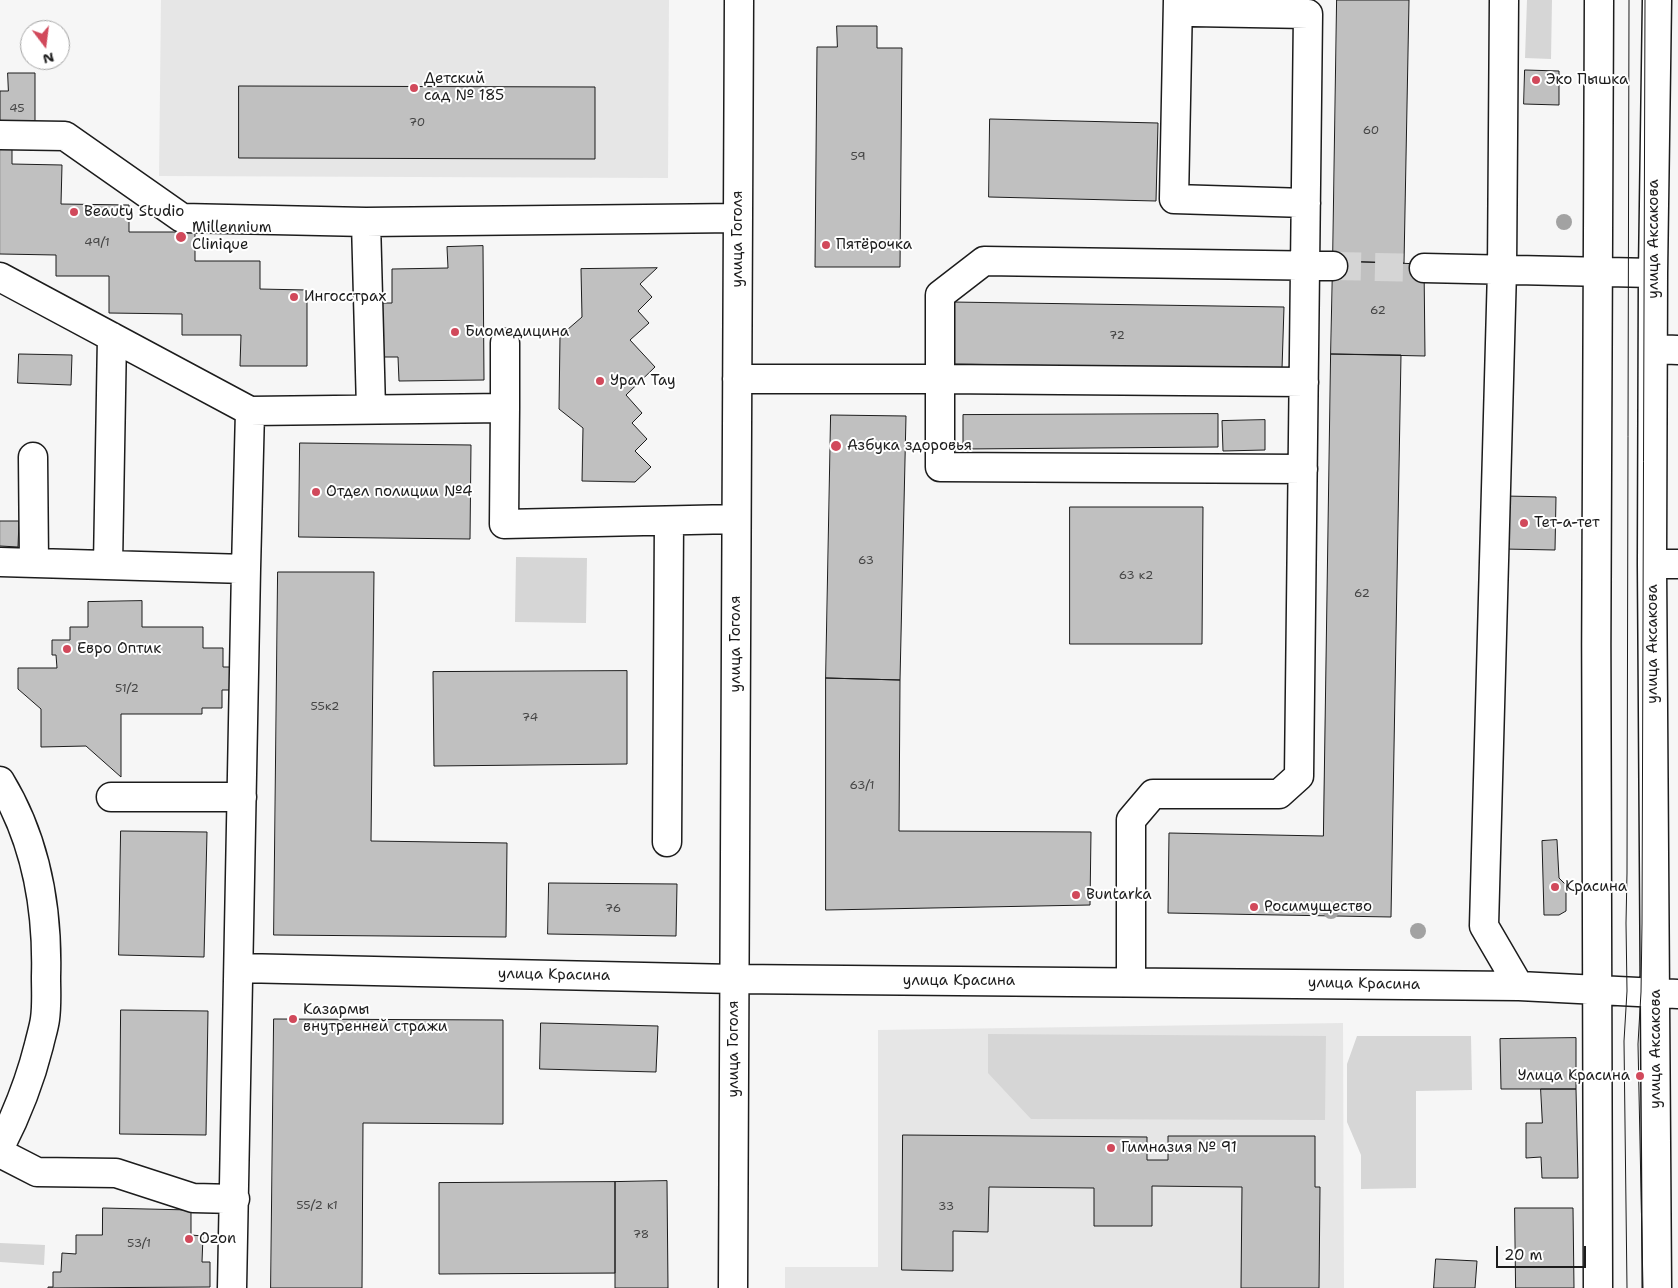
<!DOCTYPE html>
<meta charset="utf-8">
<style>
body{margin:0}
#map{position:relative;width:1678px;height:1288px;overflow:hidden;background:#f6f6f6;font-family:"Shantell Sans",sans-serif}
canvas{display:block}
.north{position:absolute;left:20px;top:20px;width:50px;height:50px;box-sizing:border-box;background:#fff;border:1px solid #a4a4a4;border-radius:50%;rotate:165deg;font-size:14px;font-weight:700;line-height:20px;text-align:center;color:#1c1c1c}
.north::after{content:'';display:block;margin:auto;width:18px;height:22px;background:#d1495b;clip-path:polygon(50% 0,100% 100%,50% 72%,0 100%)}
.scale{position:absolute;left:1496px;top:1246px;width:90px;height:22px;box-sizing:border-box;border:2px solid #1c1c1c;border-top:0;padding-left:6px;font-size:15px;line-height:18px;white-space:nowrap;color:#1c1c1c;-webkit-text-stroke:4px #fff;paint-order:stroke}
</style>
<div id="map">
<canvas width="1678" height="1288"></canvas>
<div class="north">N</div>
<div class="scale">20 m</div>
</div>
<script>
const context = document.querySelector('canvas').getContext('2d');
context.lineJoin = 'round';
function paint(path, color) {
  context.fillStyle = color;
  context.fill(path, 'evenodd');
}
function strokePath(path, color, width, dash) {
  context.strokeStyle = color;
  context.lineWidth = width;
  context.lineCap = dash ? 'butt' : 'round';
  context.setLineDash(dash || []);
  context.stroke(path);
}
function label(font, color, halo, rows, align = 'center') {
  context.font = font + ' "Shantell Sans",sans-serif';
  context.lineWidth = 4;
  context.setLineDash([]);
  context.textBaseline = 'middle';
  context.strokeStyle = halo;
  context.fillStyle = color;
  for (const [text, x, y, turn = 0] of rows) {
    context.save();
    context.translate(x, y);
    context.rotate((+turn || 0) * Math.PI / 180);
    context.textAlign = isNaN(turn) ? turn : align;
    if (halo) context.strokeText(text, 0, 0);
    context.fillText(text, 0, 0);
    context.restore();
  }
}
paint(new Path2D(`
 M 161,0 L 669,0 L 668,178 L 159,176 Z
 M 1343,1023 L 1344,1288 L 785,1288 L 785,1267 L 878,1267 L 878,1030 Z`), '#e6e6e6');
paint(new Path2D(`
 M 1527,0 L 1552,0 L 1551,59 L 1525,58 Z
 M 516,557 L 587,558 L 586,623 L 515,622 Z
 M 988,1034 L 1326,1036 L 1325,1120 L 1031,1119 L 988,1073 Z
 M 1357,1036 L 1471,1036 L 1472,1090 L 1416,1091 L 1416,1188 L 1361,1189 L 1361,1155 L 1347,1122 L 1347,1064 Z
 M 0,1243 L 45,1245 L 44,1265 L 0,1262 Z`), '#d6d6d6');
const building = new Path2D(`
 M 1337,0 L 1409,0 L 1404,263 L 1333,261 Z
 M 837,26 L 877,26 L 877,48 L 902,48 L 900,267 L 815,267 L 817,47 L 837,47 Z
 M 1525,70 L 1559,71 L 1559,105 L 1524,104 Z
 M 8,73 L 35,73 L 35,126 L 0,126 L 0,91 L 8,91 Z
 M 239,86 L 595,87 L 595,159 L 239,158 Z
 M 990,119 L 1158,123 L 1156,201 L 989,197 Z
 M 0,140 L 12,140 L 12,164 L 62,165 L 61,204 L 129,205 L 129,232 L 195,232 L 195,261 L 260,261 L 260,289 L 307,290 L 307,366 L 240,366 L 241,335 L 182,335 L 182,314 L 109,313 L 109,276 L 56,276 L 56,255 L 0,254 Z
 M 483,246 L 484,380 L 399,381 L 398,357 L 380,357 L 379,303 L 392,303 L 392,269 L 448,268 L 447,247 Z
 M 1333,261 L 1424,264 L 1425,356 L 1331,354 Z
 M 657,268 L 640,284 L 652,297 L 638,311 L 649,323 L 630,340 L 655,367 L 626,395 L 642,413 L 632,423 L 647,439 L 635,451 L 651,467 L 635,482 L 582,481 L 583,428 L 559,409 L 560,336 L 582,317 L 581,269 Z
 M 952,302 L 1284,307 L 1282,369 L 951,364 Z
 M 19,354 L 72,355 L 71,385 L 18,383 Z
 M 1331,354 L 1401,355 L 1391,917 L 1168,913 L 1169,833 L 1323,836 Z
 M 1218,414 L 1218,447 L 963,449 L 963,415 Z
 M 831,415 L 906,416 L 900,680 L 826,678 Z
 M 1265,420 L 1265,450 L 1223,451 L 1222,421 Z
 M 300,443 L 471,445 L 470,539 L 299,537 Z
 M 1504,496 L 1556,497 L 1555,550 L 1503,549 Z
 M 1070,507 L 1203,507 L 1202,644 L 1070,644 Z
 M 0,521 L 19,521 L 18,547 L 0,546 Z
 M 278,572 L 374,572 L 371,841 L 507,843 L 506,937 L 274,935 Z
 M 142,601 L 142,627 L 203,627 L 203,648 L 223,648 L 223,667 L 237,667 L 237,690 L 222,690 L 222,708 L 202,708 L 202,714 L 121,714 L 121,777 L 86,746 L 41,747 L 41,709 L 18,689 L 18,668 L 57,668 L 56,655 L 52,655 L 52,640 L 70,640 L 70,627 L 88,627 L 88,602 Z
 M 627,671 L 627,764 L 434,766 L 433,672 Z
 M 826,678 L 900,680 L 899,831 L 1091,832 L 1090,905 L 826,910 Z
 M 121,831 L 207,832 L 204,957 L 119,955 Z
 M 1557,840 L 1559,878 L 1566,885 L 1566,911 L 1559,915 L 1544,915 L 1542,841 Z
 M 549,883 L 677,884 L 676,936 L 548,934 Z
 M 121,1010 L 208,1011 L 206,1135 L 120,1134 Z
 M 274,1019 L 503,1020 L 503,1124 L 363,1123 L 362,1288 L 271,1288 Z
 M 541,1023 L 658,1026 L 656,1072 L 540,1069 Z
 M 1576,1038 L 1576,1089 L 1501,1089 L 1500,1039 Z
 M 1541,1089 L 1576,1089 L 1578,1178 L 1542,1178 L 1541,1157 L 1526,1158 L 1526,1123 L 1542,1123 Z
 M 903,1135 L 1147,1137 L 1147,1160 L 1168,1160 L 1168,1136 L 1315,1136 L 1315,1187 L 1320,1187 L 1319,1288 L 1241,1288 L 1242,1187 L 1152,1186 L 1152,1226 L 1094,1226 L 1094,1188 L 989,1187 L 988,1232 L 953,1231 L 953,1271 L 902,1270 Z
 M 667,1181 L 668,1288 L 615,1288 L 615,1182 Z
 M 615,1182 L 615,1273 L 439,1274 L 439,1183 Z
 M 103,1208 L 191,1210 L 191,1235 L 203,1236 L 202,1262 L 210,1262 L 210,1287 L 48,1288 L 48,1287 L 53,1287 L 53,1272 L 61,1272 L 62,1253 L 76,1254 L 76,1235 L 102,1235 Z
 M 1515,1208 L 1573,1208 L 1574,1288 L 1516,1288 Z
 M 1436,1259 L 1477,1261 L 1475,1288 L 1434,1288 Z`);
paint(building, '#c0c0c0');
strokePath(building, '#1c1c1c', 1);
strokePath(new Path2D(`
 M 1333,266 L 1424,268`), '#d5d5d5', 28, [28, 14]);
const minor = new Path2D(`
 M 1178,0 L 1174,199 L 1306,203
 M 1504,0 L 1502,270 L 1484,926 L 1519,986
 M 1657,0 L 1653,273 L 1652,564 L 1657,1288
 M 0,135 L 65,136 L 182,218 L 366,222 L 738,218
 M 366,222 L 371,409
 M 1424,268 L 1653,273
 M 0,277 L 250,411 L 505,408 L 504,524 L 736,519
 M 1654,349 L 1678,350
 M 737,379 L 940,379 L 940,467 L 1303,469
 M 1304,382 L 940,379 L 940,295 L 984,261 L 1333,266
 M 505,408 L 505,343
 M 33,457 L 34,562
 M 0,562 L 246,569 L 232,1288
 M 1652,564 L 1678,564
 M 108,565 L 112,337
 M 246,569 L 250,411
 M 0,781 C 36,840 48,908 46,977 C 46,991 47,1005 45,1019 C 44,1027 41,1036 39,1045 C 30,1081 17,1114 0,1147
 M 111,797 L 242,797
 M 667,842 L 669,521
 M 239,968 L 734,979 L 1519,986 L 1678,994
 M 1131,982 L 1131,820 L 1153,794 L 1279,794 L 1299,776 L 1308,14 L 1192,12 L 1180,0
 M 0,1153 L 37,1172 L 116,1173 L 193,1198 L 235,1199
 M 733,1288 L 739,0
 M 1598,1288 C 1596,859 1595,429 1599,0`);
strokePath(minor, '#1c1c1c', 31);
strokePath(minor, '#fff', 28);
strokePath(new Path2D(`
 M 1627,1288 L 1624,1041 L 1627,991 L 1626,923 L 1627,873 L 1629,0
 M 1643,1288 L 1638,1044 L 1641,992 L 1642,924 L 1645,0`), '#1c1c1c', 1);
context.fillStyle = '#a2a2a2';
for (const [x, y] of [
 [1564,222],
 [1331,911],
 [1418,931]
]) {
  context.beginPath();
  context.arc(x, y, 8, 0, 2 * Math.PI);
  context.fill();
}
for (const [x, y, r, color] of [
 [1536,80,5,"#d1495b"],
 [414,88,5,"#d1495b"],
 [74,212,5,"#d1495b"],
 [181,237,6,"#d1495b"],
 [826,245,5,"#d1495b"],
 [294,297,5,"#d1495b"],
 [455,332,5,"#d1495b"],
 [600,381,5,"#d1495b"],
 [836,446,6,"#d1495b"],
 [316,492,5,"#d1495b"],
 [1524,523,5,"#d1495b"],
 [67,649,5,"#d1495b"],
 [1555,887,5,"#d1495b"],
 [1076,895,5,"#d1495b"],
 [1254,907,5,"#d1495b"],
 [293,1019,5,"#d1495b"],
 [1640,1076,5,"#d1495b"],
 [1111,1148,5,"#d1495b"],
 [189,1239,5,"#d1495b"]
]) {
  const dot = new Path2D();
  dot.arc(x, y, r, 0, 2 * Math.PI);
  context.fillStyle = color;
  context.fill(dot);
  strokePath(dot, '#fff', 2);
}
label('12px', '#454545', null, [
 ["45",17,109],
 ["70",417,123],
 ["60",1371,131],
 ["59",858,157],
 ["49/1",97,243],
 ["62",1378,311],
 ["72",1117,336],
 ["63",866,561],
 ["63 к2",1136,576],
 ["62",1362,594],
 ["51/2",127,689],
 ["55к2",325,707],
 ["74",530,718],
 ["63/1",862,786],
 ["76",613,909],
 ["55/2 к1",317,1206],
 ["33",946,1207],
 ["78",641,1235],
 ["53/1",139,1244]
]);
label('15px', '#1c1c1c', '#fff', [
 ["Детский",424,79],
 ["сад № 185",424,96],
 ["Эко Пышка",1546,80],
 ["Beauty Studio",84,212],
 ["Millennium",192,228],
 ["Clinique",192,245],
 ["Пятёрочка",836,245],
 ["Ингосстрах",304,297],
 ["Биомедицина",465,332],
 ["Урал Тау",610,381],
 ["Азбука здоровья",847,446],
 ["Отдел полиции №4",326,492],
 ["Тет-а-тет",1534,523],
 ["Евро Оптик",77,649],
 ["Красина",1565,887],
 ["Buntarka",1086,895],
 ["Росимущество",1264,907],
 ["Казармы",303,1010],
 ["внутренней стражи",303,1027],
 ["Улица Красина",1630,1076,"right"],
 ["Гимназия № 91",1121,1148],
 ["Ozon",199,1239]
], 'left');
label('15px', '#1c1c1c', '#fff', [
 ["улица Гоголя",738,239,-90],
 ["улица Аксакова",1654,239,-90],
 ["улица Гоголя",736,644,-90],
 ["улица Аксакова",1653,644,-90],
 ["улица Красина",554,975,1],
 ["улица Красина",959,981],
 ["улица Красина",1364,984,1],
 ["улица Гоголя",734,1049,-90],
 ["улица Аксакова",1656,1049,-90]
]);
</script>
